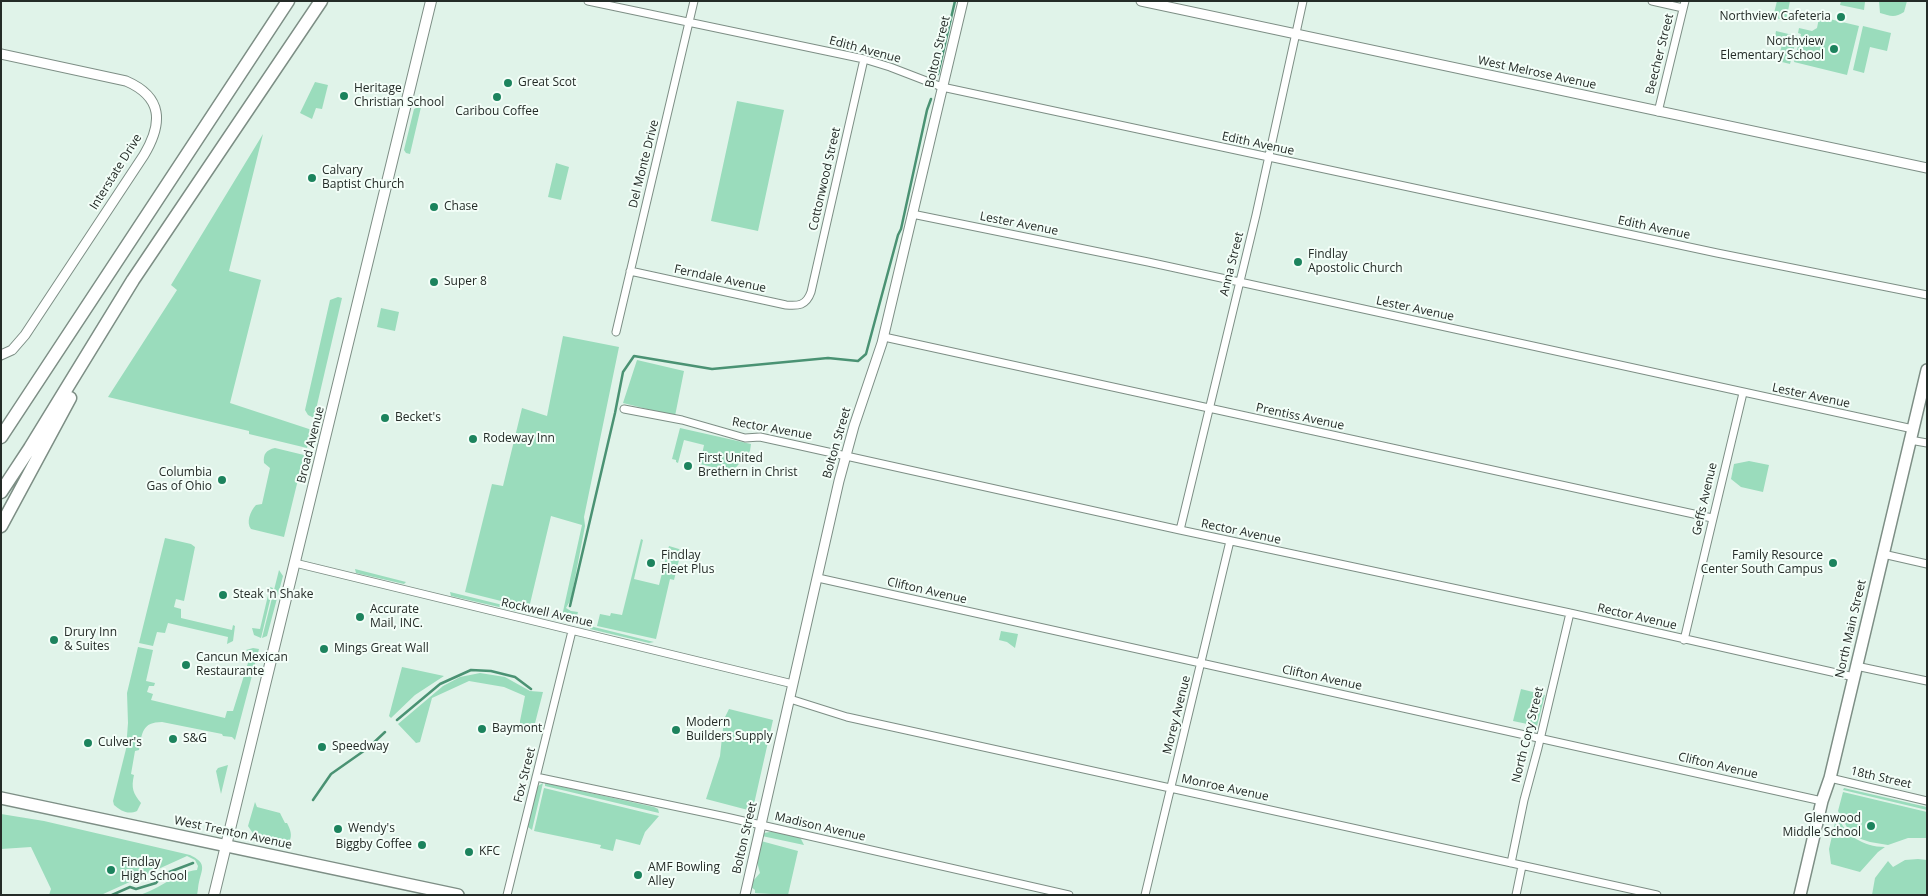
<!DOCTYPE html>
<style>
body{margin:0}
#map{position:relative;width:1928px;height:896px;overflow:hidden;background:#e0f3e9;font-family:"Open Sans",sans-serif}
canvas{display:block}
.frame{position:absolute;inset:0;border:2px solid #242b27;pointer-events:none}
</style>
<div id="map">
<canvas width="1928" height="896"></canvas>
<div class="frame"></div>
</div>
<script>
const context = document.querySelector('canvas').getContext('2d');
context.lineJoin = 'round';
function paint(path, color) {
  context.fillStyle = color;
  context.fill(path, 'evenodd');
}
function strokePath(path, color, width, dash) {
  context.strokeStyle = color;
  context.lineWidth = width;
  context.lineCap = dash ? 'butt' : 'round';
  context.setLineDash(dash || []);
  context.stroke(path);
}
function label(font, color, halo, rows, align = 'center') {
  context.font = font + ' "Open Sans",sans-serif';
  context.lineWidth = 4;
  context.setLineDash([]);
  context.textBaseline = 'middle';
  context.strokeStyle = halo;
  context.fillStyle = color;
  for (const [text, x, y, turn = 0] of rows) {
    context.save();
    context.translate(x, y);
    context.rotate((+turn || 0) * Math.PI / 180);
    context.textAlign = isNaN(turn) ? turn : align;
    if (halo) context.strokeText(text, 0, 0);
    context.fillText(text, 0, 0);
    context.restore();
  }
}
paint(new Path2D(`
 M 1777,1 L 1790,1 L 1786,21 L 1773,17 Z
 M 1841,1 L 1864,1 L 1865,2 L 1864,10 L 1840,5 Z
 M 1879,1 L 1907,1 L 1904,12 C 1895,18 1890,16 1880,13 Z
 M 1821,17 L 1859,26 L 1847,75 L 1794,62 L 1801,34 L 1798,33 L 1799,28 L 1812,31 L 1817,28 L 1819,18 Z
 M 1863,26 L 1891,33 L 1887,51 L 1870,47 L 1864,73 L 1853,70 Z
 M 1776,31 L 1797,36 L 1790,64 L 1778,61 L 1783,40 L 1775,37 Z
 M 315,82 L 328,85 L 322,109 L 316,108 L 312,119 L 300,113 Z
 M 737,101 L 784,110 L 758,231 L 711,221 Z
 M 418,107 L 421,107 L 410,154 L 406,153 L 404,150 L 414,109 Z
 M 263,134 L 229,271 L 261,280 L 230,403 L 312,430 L 307,448 L 249,434 L 249,431 L 108,397 L 177,290 L 171,285 Z
 M 556,163 L 569,167 L 561,200 L 548,197 Z
 M 338,297 L 342,298 L 314,418 L 308,415 L 305,410 L 330,300 Z
 M 381,308 L 399,312 L 395,331 L 377,327 Z
 M 563,336 L 619,347 L 584,517 L 585,526 L 571,599 L 566,608 L 571,611 L 578,612 L 576,620 L 562,616 L 582,525 L 551,516 L 529,608 L 465,592 L 492,484 L 503,486 L 522,408 L 547,416 Z
 M 637,360 L 684,371 L 675,416 L 623,403 Z
 M 680,428 L 751,444 L 750,451 L 732,472 L 700,464 L 704,445 L 684,440 L 678,463 L 676,462 L 676,460 L 672,459 Z
 M 275,448 L 304,455 L 284,537 L 251,529 C 246,523 250,511 256,505 L 262,504 L 270,468 L 264,463 C 263,454 266,450 275,448 Z
 M 1749,461 L 1769,465 L 1763,492 L 1741,487 L 1731,479 L 1734,464 Z
 M 165,538 L 191,544 L 195,547 L 184,601 L 176,599 L 174,607 L 181,609 L 181,618 L 232,630 L 233,625 L 235,626 L 233,641 L 227,644 L 228,637 L 168,623 L 165,633 L 157,632 L 153,646 L 139,643 Z
 M 641,539 L 643,540 L 634,579 L 659,585 L 669,546 L 679,549 L 681,552 L 674,580 L 670,579 L 656,639 L 597,626 L 600,614 L 610,616 L 611,613 L 622,615 Z
 M 355,569 L 406,582 L 404,584 L 356,573 Z
 M 279,570 L 283,576 L 267,636 L 262,638 Z
 M 270,587 L 273,588 L 261,638 L 254,635 L 252,628 L 260,629 Z
 M 450,592 L 527,611 L 525,613 L 451,596 Z
 M 590,626 L 654,642 L 649,643 L 590,629 Z
 M 1001,631 L 1018,634 L 1015,648 L 1007,642 L 999,640 Z
 M 138,647 L 153,650 L 146,681 L 155,683 L 154,686 L 149,686 L 147,692 L 153,694 L 151,700 L 225,718 L 227,711 L 233,711 L 251,653 L 246,650 L 253,648 L 259,649 L 235,740 L 232,737 L 223,736 L 222,734 L 162,722 C 142,722 142,733 139,750 L 135,751 L 131,774 L 134,775 C 131,788 133,793 141,803 L 137,811 C 128,815 121,811 114,805 L 113,801 L 126,749 L 128,723 L 127,693 Z
 M 402,667 L 444,676 L 415,695 L 391,718 L 389,716 Z
 M 480,673 L 505,677 L 530,691 L 543,692 L 533,731 L 520,725 L 520,721 L 525,696 L 504,687 L 469,681 L 432,698 L 420,742 L 416,743 L 398,724 L 443,686 L 460,677 Z
 M 1521,689 L 1545,695 L 1537,726 L 1513,721 Z
 M 729,709 L 773,720 L 754,804 L 748,810 L 706,799 L 720,756 L 724,719 Z
 M 228,765 L 221,794 L 216,771 L 218,768 Z
 M 543,783 L 532,830 L 528,827 L 528,825 L 536,787 Z
 M 545,783 L 654,807 L 658,809 L 659,813 L 545,786 Z
 M 544,788 L 659,816 L 645,832 L 640,845 L 616,839 L 613,851 L 600,848 L 601,845 L 534,831 Z
 M 1844,788 L 1927,807 L 1927,810 L 1843,790 Z
 M 1843,792 L 1927,812 L 1927,838 L 1908,838 L 1888,845 L 1870,842 L 1861,839 L 1848,829 L 1838,811 Z
 M 255,802 L 257,807 L 280,813 L 285,823 L 287,823 C 290,829 293,835 289,842 L 254,835 L 248,826 Z
 M 1,814 L 44,821 L 190,855 C 206,863 203,867 199,882 C 198,886 198,890 197,895 L 139,895 C 159,890 176,872 197,870 L 198,866 L 195,860 L 187,856 L 101,895 L 49,895 L 51,889 L 31,847 L 1,849 Z
 M 1837,814 C 1844,835 1863,847 1885,847 L 1878,852 L 1860,872 L 1831,864 L 1829,849 Z
 M 775,831 L 800,837 L 804,845 L 762,836 L 764,833 Z
 M 761,841 L 798,851 L 788,895 L 755,893 L 755,890 L 751,887 L 753,881 L 760,873 L 757,862 Z
 M 1918,859 L 1927,860 L 1927,895 L 1872,895 L 1875,878 L 1888,861 L 1893,867 L 1905,860 Z`), '#9adcbc');
strokePath(new Path2D(`
 M 938,74 L 955,1
 M 570,606 L 615,413 L 623,372 L 634,356 L 712,369 L 828,358 L 858,361 L 866,354 L 898,235 L 901,229 L 927,110 L 931,99
 M 397,720 L 440,684 L 471,670 L 491,671 L 515,677 L 531,689
 M 313,800 L 331,774 L 368,748 L 385,732
 M 112,895 L 130,887 L 136,889 L 156,883 L 164,874 L 193,863`), '#4a9273', 2.5);
const minor = new Path2D(`
 M 588,1 L 864,59 L 890,67 L 942,87 L 1717,253 L 1927,295
 M 1652,1 L 1683,8
 M 1658,112 L 1685,1
 M 912,214 L 1148,262 L 1913,429
 M 630,271 L 786,305 C 798,306 806,306 811,292 L 864,59
 M 616,332 L 694,1
 M 884,337 L 1712,518
 M 624,409 L 682,420 L 745,438 L 760,437 L 801,446 L 1180,530 L 1570,613 L 1854,677
 M 1910,440 L 1927,443
 M 1180,530 L 1256,215 L 1303,1
 M 1883,554 L 1927,564
 M 295,563 L 793,684
 M 818,578 L 1822,801
 M 1684,640 L 1743,393
 M 1856,666 L 1927,681
 M 790,699 L 847,717 L 1657,895
 M 536,777 L 726,817 L 1069,895
 M 1830,778 L 1927,801
 M 1511,863 L 1524,800 L 1538,748 L 1570,613
 M 507,895 L 572,631
 M 1145,895 L 1230,541
 M 1516,895 L 1522,866`);
const tertiary = new Path2D(`
 M 1141,1 L 1927,168
 M 1,54 L 126,81 C 163,97 163,123 144,155 L 25,335 L 12,350 L 1,355
 M 745,895 L 839,481 L 854,426 L 882,343 L 963,1`);
const secondary = new Path2D(`
 M 214,895 L 431,1`);
const primary = new Path2D(`
 M 1,798 L 458,895
 M 1800,895 L 1822,801 L 1830,778 L 1927,370`);
const motorway = new Path2D(`
 M 1,437 L 288,1
 M 1,492 L 30,448 L 133,280 L 321,1
 M 1,526 L 70,398`);
strokePath(minor, '#7d8e85', 9);
strokePath(tertiary, '#7d8e85', 11);
strokePath(secondary, '#7d8e85', 12);
strokePath(primary, '#7d8e85', 14);
strokePath(motorway, '#7d8e85', 15);
strokePath(minor, '#fff', 7);
strokePath(tertiary, '#fff', 9);
strokePath(secondary, '#fff', 10);
strokePath(primary, '#fff', 11);
strokePath(motorway, '#fff', 12);
for (const [x, y, r, color] of [
 [1841,17,5,"#1c835d"],
 [1834,49,5,"#1c835d"],
 [508,83,5,"#1c835d"],
 [344,96,5,"#1c835d"],
 [497,97,5,"#1c835d"],
 [312,178,5,"#1c835d"],
 [434,207,5,"#1c835d"],
 [1298,262,5,"#1c835d"],
 [434,282,5,"#1c835d"],
 [385,418,5,"#1c835d"],
 [473,439,5,"#1c835d"],
 [688,466,5,"#1c835d"],
 [222,480,5,"#1c835d"],
 [651,563,5,"#1c835d"],
 [1833,563,5,"#1c835d"],
 [223,595,5,"#1c835d"],
 [360,617,5,"#1c835d"],
 [54,640,5,"#1c835d"],
 [324,649,5,"#1c835d"],
 [186,665,5,"#1c835d"],
 [482,729,5,"#1c835d"],
 [676,730,5,"#1c835d"],
 [173,739,5,"#1c835d"],
 [88,743,5,"#1c835d"],
 [322,747,5,"#1c835d"],
 [1871,826,5,"#1c835d"],
 [338,829,5,"#1c835d"],
 [422,845,5,"#1c835d"],
 [469,852,5,"#1c835d"],
 [111,870,5,"#1c835d"],
 [638,875,5,"#1c835d"]
]) {
  const dot = new Path2D();
  dot.arc(x, y, r, 0, 2 * Math.PI);
  context.fillStyle = color;
  context.fill(dot);
  strokePath(dot, '#f3fef8', 2);
}
label('12px', '#242b27', '#f3fef8', [
 ["Northview Cafeteria",1831,17,"right"],
 ["Northview",1824,42,"right"],
 ["Elementary School",1824,56,"right"],
 ["Great Scot",518,83],
 ["Heritage",354,89],
 ["Christian School",354,103],
 ["Caribou Coffee",497,112,"center"],
 ["Calvary",322,171],
 ["Baptist Church",322,185],
 ["Chase",444,207],
 ["Findlay",1308,255],
 ["Apostolic Church",1308,269],
 ["Super 8",444,282],
 ["Becket's",395,418],
 ["Rodeway Inn",483,439],
 ["First United",698,459],
 ["Brethern in Christ",698,473],
 ["Columbia",212,473,"right"],
 ["Gas of Ohio",212,487,"right"],
 ["Findlay",661,556],
 ["Fleet Plus",661,570],
 ["Family Resource",1823,556,"right"],
 ["Center South Campus",1823,570,"right"],
 ["Steak 'n Shake",233,595],
 ["Accurate",370,610],
 ["Mail, INC.",370,624],
 ["Drury Inn",64,633],
 ["& Suites",64,647],
 ["Mings Great Wall",334,649],
 ["Cancun Mexican",196,658],
 ["Restaurante",196,672],
 ["Modern",686,723],
 ["Builders Supply",686,737],
 ["Baymont",492,729],
 ["S&G",183,739],
 ["Culver's",98,743],
 ["Speedway",332,747],
 ["Glenwood",1861,819,"right"],
 ["Middle School",1861,833,"right"],
 ["Wendy's",348,829],
 ["Biggby Coffee",412,845,"right"],
 ["KFC",479,852],
 ["Findlay",121,863],
 ["High School",121,877],
 ["AMF Bowling",648,868],
 ["Alley",648,882]
], 'left');
label('12px', '#242b27', '#f3fef8', [
 ["Edith Avenue",865,50,15],
 ["Bolton Street",938,52,-77],
 ["Beecher Street",1660,54,-76],
 ["West Melrose Avenue",1537,73,12],
 ["Edith Avenue",1258,144,12],
 ["Del Monte Drive",644,164,-76],
 ["Interstate Drive",116,172,-58],
 ["Cottonwood Street",825,179,-77],
 ["Lester Avenue",1019,224,11],
 ["Edith Avenue",1654,228,12],
 ["Anna Street",1232,264,-76],
 ["Ferndale Avenue",720,279,12],
 ["Lester Avenue",1415,309,12],
 ["Lester Avenue",1811,396,12],
 ["Prentiss Avenue",1300,417,12],
 ["Rector Avenue",772,429,10],
 ["Bolton Street",837,443,-74],
 ["Broad Avenue",311,445,-76],
 ["Geffs Avenue",1705,499,-77],
 ["Rector Avenue",1241,532,12],
 ["Clifton Avenue",927,591,13],
 ["Rockwell Avenue",547,613,13],
 ["Rector Avenue",1637,617,13],
 ["North Main Street",1851,629,-77],
 ["Clifton Avenue",1322,678,12],
 ["Morey Avenue",1177,715,-76],
 ["North Cory Street",1528,735,-76],
 ["Clifton Avenue",1718,766,13],
 ["Fox Street",525,775,-76],
 ["18th Street",1881,778,13],
 ["Monroe Avenue",1225,788,12],
 ["Madison Avenue",820,827,13],
 ["West Trenton Avenue",233,833,12],
 ["Bolton Street",745,838,-77]
]);
</script>
